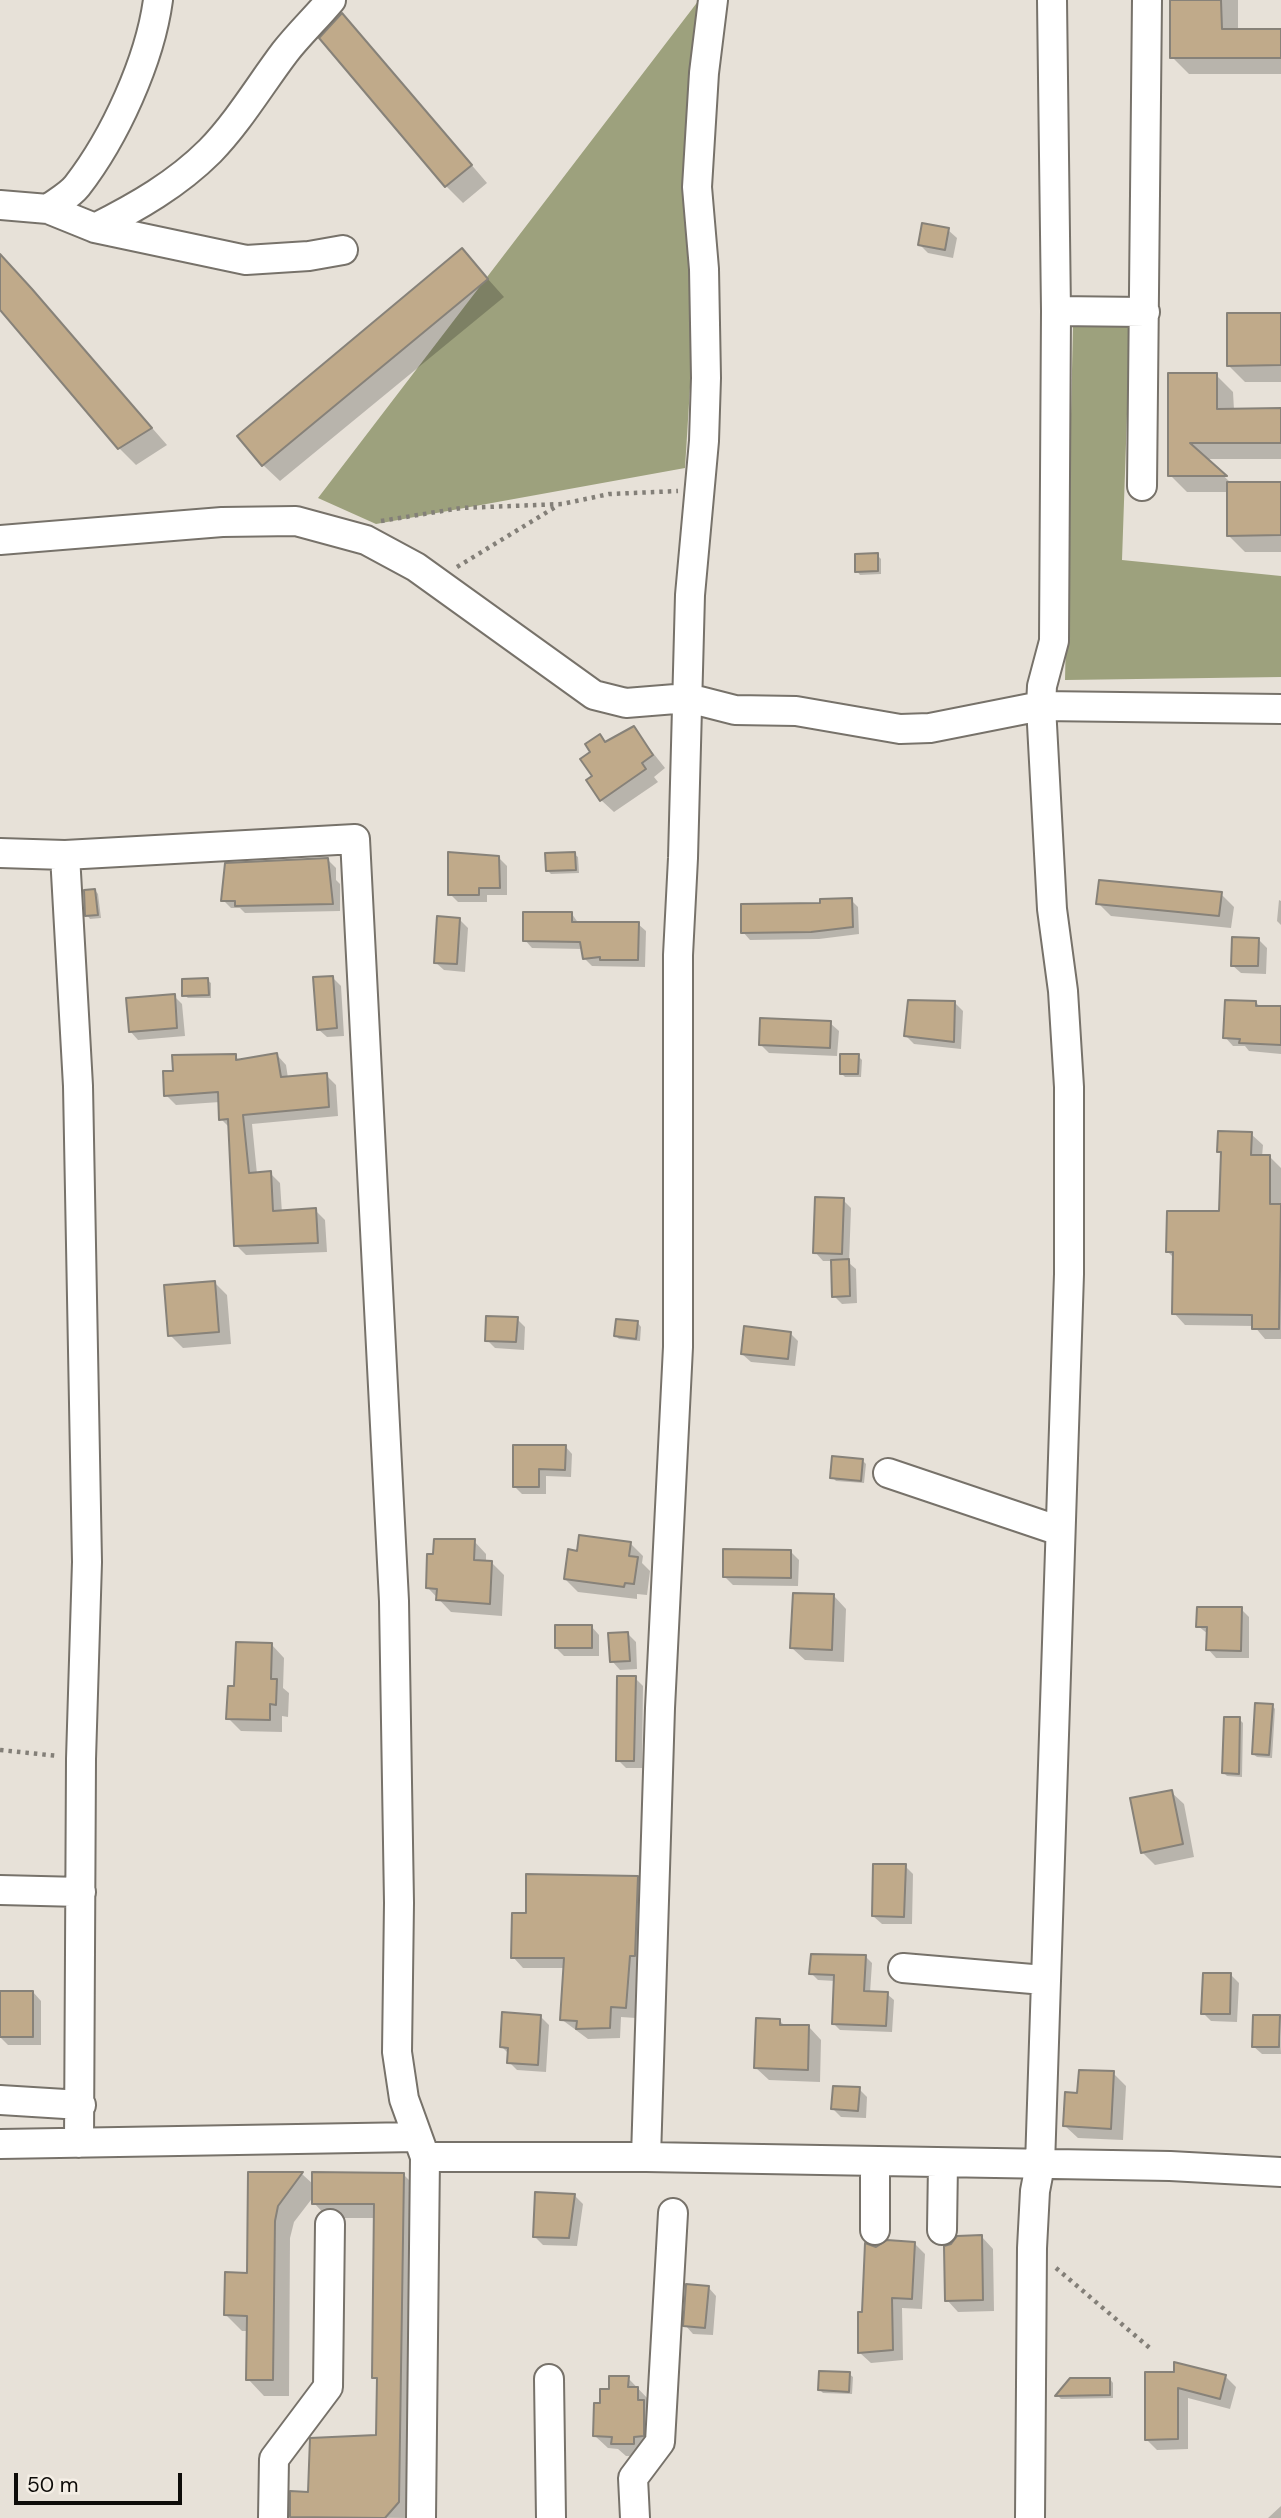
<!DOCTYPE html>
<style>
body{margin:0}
#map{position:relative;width:1281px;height:2518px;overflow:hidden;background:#e7e1d8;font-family:"DM Sans",sans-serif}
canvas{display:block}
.scale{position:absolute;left:14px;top:2473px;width:168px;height:32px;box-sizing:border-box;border:4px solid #0e0c09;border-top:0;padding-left:9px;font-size:21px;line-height:24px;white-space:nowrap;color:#0e0c09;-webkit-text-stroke:5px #f4eee5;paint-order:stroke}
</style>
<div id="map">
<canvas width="1281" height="2518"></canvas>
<div class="scale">50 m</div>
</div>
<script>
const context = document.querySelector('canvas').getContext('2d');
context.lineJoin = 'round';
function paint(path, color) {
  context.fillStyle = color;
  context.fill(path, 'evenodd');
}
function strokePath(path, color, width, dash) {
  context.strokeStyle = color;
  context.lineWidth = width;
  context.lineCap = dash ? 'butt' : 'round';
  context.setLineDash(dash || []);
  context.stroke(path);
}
paint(new Path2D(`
 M 699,0 L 714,0 L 685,468 L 376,524 L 318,498 Z
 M 1073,326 L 1130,327 L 1122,560 L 1281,576 L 1281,677 L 1065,680 Z`), '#9da17d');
paint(new Path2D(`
 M 1172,0 L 1238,0 L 1238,31 L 1281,30 L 1281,74 L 1189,74 L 1172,57 Z
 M 358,32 L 487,183 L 463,203 L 446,186 Z
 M 948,230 L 957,238 L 953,258 L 928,253 L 920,245 Z
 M 462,250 L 504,297 L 280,481 L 263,465 Z
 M 0,255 L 8,263 L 167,445 L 136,465 L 119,448 L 0,307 Z
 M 1281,315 L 1281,382 L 1245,382 L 1228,365 Z
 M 1216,375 L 1233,392 L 1234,410 L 1281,410 L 1281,459 L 1206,459 L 1232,484 L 1281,484 L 1281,552 L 1245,552 L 1228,535 L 1229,492 L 1187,492 L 1170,475 Z
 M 877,555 L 881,559 L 881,574 L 860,575 L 857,571 Z
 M 634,729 L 665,768 L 654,777 L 658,782 L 614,812 L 601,800 L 594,777 L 592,753 L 599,736 L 606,743 Z
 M 574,854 L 578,857 L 579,873 L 551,874 L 547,870 Z
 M 499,858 L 507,866 L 507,895 L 487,895 L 487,902 L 458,902 L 450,894 Z
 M 328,860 L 336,868 L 336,880 L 340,884 L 340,911 L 245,913 L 240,908 L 231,908 L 223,900 Z
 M 95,890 L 98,894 L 101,918 L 90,919 L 87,915 Z
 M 1221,894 L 1234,907 L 1231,928 L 1111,916 L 1098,903 Z
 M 851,900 L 858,907 L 859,934 L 819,939 L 750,940 L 743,932 L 822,905 Z
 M 1279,900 L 1281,901 L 1281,925 L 1277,921 Z
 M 572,914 L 579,924 L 638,924 L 646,931 L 645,967 L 592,966 L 584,958 L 583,949 L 532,948 L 525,940 Z
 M 459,919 L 468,928 L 465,972 L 444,970 L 435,962 Z
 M 1258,939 L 1267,948 L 1266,974 L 1241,973 L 1232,965 Z
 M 333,978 L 341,986 L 344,1036 L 327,1037 L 318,1029 Z
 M 207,980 L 211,983 L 211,998 L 188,998 L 184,995 Z
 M 174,996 L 182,1004 L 185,1036 L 138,1040 L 130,1031 Z
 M 1256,1002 L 1261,1008 L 1281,1008 L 1281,1054 L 1249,1051 L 1245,1046 L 1233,1046 L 1225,1037 Z
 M 955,1003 L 963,1011 L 961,1049 L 914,1044 L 906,1036 Z
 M 830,1023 L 839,1031 L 837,1056 L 769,1053 L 760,1044 Z
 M 277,1055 L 286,1065 L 288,1078 L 326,1075 L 336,1085 L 338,1116 L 252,1124 L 257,1174 L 270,1173 L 280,1183 L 282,1213 L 315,1210 L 325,1220 L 327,1252 L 246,1255 L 236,1245 L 231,1129 L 221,1119 L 220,1102 L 176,1105 L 166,1095 L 175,1072 L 235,1056 L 240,1061 Z
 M 858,1056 L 862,1060 L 861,1077 L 845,1077 L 841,1073 Z
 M 1251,1134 L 1263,1145 L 1262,1157 L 1270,1157 L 1281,1168 L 1281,1339 L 1265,1339 L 1254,1326 L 1185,1325 L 1174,1313 L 1175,1259 L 1168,1252 L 1221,1213 L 1223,1155 L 1219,1151 Z
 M 843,1200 L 851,1208 L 849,1263 L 856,1269 L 857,1303 L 842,1304 L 834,1296 L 832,1261 L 823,1261 L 815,1252 Z
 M 215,1283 L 227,1295 L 231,1344 L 183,1348 L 170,1335 Z
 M 517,1319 L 525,1327 L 524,1350 L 495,1348 L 487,1340 Z
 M 638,1323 L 641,1327 L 640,1341 L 619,1339 L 616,1336 Z
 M 790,1333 L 798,1341 L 795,1366 L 751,1362 L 742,1354 Z
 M 565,1446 L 572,1454 L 571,1477 L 546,1476 L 546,1494 L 522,1494 L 515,1487 Z
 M 862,1460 L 866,1464 L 864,1483 L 836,1481 L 832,1477 Z
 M 474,1541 L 486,1554 L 486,1562 L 491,1562 L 504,1575 L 502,1616 L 451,1612 L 428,1588 Z
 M 630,1543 L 643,1556 L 642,1563 L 650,1571 L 647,1595 L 637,1594 L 637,1599 L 578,1592 L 565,1579 L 579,1553 Z
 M 791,1552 L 799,1560 L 798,1586 L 733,1585 L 724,1576 Z
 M 834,1596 L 846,1609 L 844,1662 L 805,1660 L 792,1648 Z
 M 1241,1609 L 1249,1617 L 1249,1658 L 1216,1658 L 1208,1649 L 1208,1634 L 1198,1626 Z
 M 591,1626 L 599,1635 L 599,1656 L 564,1656 L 556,1648 Z
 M 627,1633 L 636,1642 L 637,1669 L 620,1670 L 612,1661 Z
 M 272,1645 L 284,1658 L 283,1688 L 289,1693 L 288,1717 L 282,1716 L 282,1732 L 241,1731 L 228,1718 L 236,1688 Z
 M 635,1678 L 643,1686 L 642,1768 L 626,1768 L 618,1760 Z
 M 1272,1705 L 1275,1709 L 1272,1758 L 1257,1757 L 1253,1754 Z
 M 1239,1719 L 1243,1723 L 1242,1777 L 1227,1776 L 1224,1773 Z
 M 1171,1792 L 1184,1804 L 1194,1857 L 1155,1865 L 1142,1852 Z
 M 905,1866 L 913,1874 L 912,1924 L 882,1924 L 873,1916 Z
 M 637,1878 L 648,1889 L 636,2018 L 621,2017 L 620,2038 L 588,2039 L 561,2019 L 565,1968 L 523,1968 L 513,1957 L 527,1914 Z
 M 865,1956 L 872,1963 L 870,1993 L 887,1994 L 894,2000 L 892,2032 L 840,2030 L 834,2024 L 835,1981 L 818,1980 L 811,1973 Z
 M 1231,1975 L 1239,1983 L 1237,2022 L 1211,2021 L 1203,2013 Z
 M 33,1992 L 41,2001 L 41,2045 L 8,2045 L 0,2037 Z
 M 540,2016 L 549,2025 L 546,2072 L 517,2070 L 509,2062 L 509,2054 L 501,2046 Z
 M 1279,2017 L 1281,2054 L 1262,2054 L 1253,2046 Z
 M 780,2021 L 786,2027 L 809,2027 L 821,2040 L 820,2082 L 769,2080 L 756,2068 Z
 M 1113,2073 L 1126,2086 L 1123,2140 L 1078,2138 L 1065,2126 L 1079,2095 Z
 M 859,2089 L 867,2097 L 866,2118 L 841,2117 L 833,2109 Z
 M 250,2174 L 302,2174 L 314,2185 L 403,2174 L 418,2189 L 411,2518 L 291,2517 L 310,2494 L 377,2437 L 379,2382 L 374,2377 L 376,2218 L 328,2218 L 314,2203 L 314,2196 L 294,2222 L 290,2238 L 289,2396 L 264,2396 L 248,2379 L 248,2331 L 242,2331 L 225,2314 L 249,2275 Z
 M 574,2195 L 583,2204 L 577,2246 L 543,2245 L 535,2237 Z
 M 982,2237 L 993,2249 L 994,2311 L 958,2312 L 947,2300 L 952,2246 Z
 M 914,2243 L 925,2254 L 922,2309 L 902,2308 L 903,2360 L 871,2363 L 860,2353 L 863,2314 L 876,2248 Z
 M 708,2287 L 716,2296 L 713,2335 L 693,2334 L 685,2325 Z
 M 849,2374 L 853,2377 L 852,2394 L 823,2393 L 820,2390 Z
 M 1176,2374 L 1225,2376 L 1236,2387 L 1230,2409 L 1188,2398 L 1188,2449 L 1157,2450 L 1146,2439 Z
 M 628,2378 L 650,2401 L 646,2456 L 626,2456 L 618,2449 L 608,2448 L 595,2436 L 602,2405 L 611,2391 Z
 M 1110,2379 L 1113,2383 L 1113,2398 L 1061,2399 L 1058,2396 Z
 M 1281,2506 L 1281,2518 L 1268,2518 Z`), '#0003');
const building = new Path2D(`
 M 1170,0 L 1221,0 L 1222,29 L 1281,29 L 1281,58 L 1170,58 Z
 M 342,13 L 472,165 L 445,187 L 319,38 Z
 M 922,223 L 949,228 L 945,250 L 918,245 Z
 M 462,248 L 488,279 L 262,466 L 237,436 Z
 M 0,254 L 32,289 L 152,428 L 118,449 L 0,310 Z
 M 1227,313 L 1281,313 L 1281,365 L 1227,366 Z
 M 1168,373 L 1217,373 L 1217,409 L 1281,408 L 1281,443 L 1190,443 L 1227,476 L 1168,476 Z
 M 1227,482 L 1281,482 L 1281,535 L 1227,536 Z
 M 878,553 L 878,571 L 855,572 L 855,554 Z
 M 634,726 L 653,755 L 642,763 L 646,769 L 600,801 L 586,780 L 592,776 L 580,759 L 590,752 L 585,744 L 600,734 L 605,742 Z
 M 448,852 L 499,856 L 500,888 L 479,888 L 479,895 L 448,895 Z
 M 575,852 L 576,870 L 546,871 L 545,853 Z
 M 328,858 L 333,904 L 235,906 L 235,901 L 221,901 L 225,863 Z
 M 1099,880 L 1222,892 L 1219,916 L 1096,904 Z
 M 95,889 L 98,915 L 85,916 L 84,890 Z
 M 852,898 L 853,927 L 811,932 L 741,933 L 741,904 L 820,903 L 820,899 Z
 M 523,912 L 572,912 L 572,922 L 639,922 L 638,960 L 600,960 L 600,957 L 583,959 L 580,942 L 523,941 Z
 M 437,916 L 460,918 L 457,964 L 434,963 Z
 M 1232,937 L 1259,938 L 1258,966 L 1231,966 Z
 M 333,976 L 337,1028 L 317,1030 L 313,977 Z
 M 208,978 L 209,995 L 182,996 L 182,979 Z
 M 175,994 L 177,1028 L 129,1032 L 126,998 Z
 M 908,1000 L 955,1001 L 954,1042 L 904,1036 Z
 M 1225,1000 L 1256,1001 L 1256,1006 L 1281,1006 L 1281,1045 L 1239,1043 L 1240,1039 L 1223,1038 Z
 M 760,1018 L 831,1021 L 830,1048 L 759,1045 Z
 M 277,1053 L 281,1077 L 327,1073 L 329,1107 L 243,1115 L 249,1173 L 271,1171 L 273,1211 L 316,1208 L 318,1243 L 234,1246 L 228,1119 L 219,1120 L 218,1092 L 164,1096 L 163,1071 L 173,1071 L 172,1055 L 236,1054 L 236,1060 Z
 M 840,1054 L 859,1054 L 858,1074 L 840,1074 Z
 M 1218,1131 L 1252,1132 L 1251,1155 L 1270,1155 L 1270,1204 L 1281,1204 L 1279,1329 L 1252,1329 L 1252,1315 L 1172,1314 L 1173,1252 L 1166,1252 L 1167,1211 L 1219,1211 L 1221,1152 L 1217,1152 Z
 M 815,1197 L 844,1198 L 842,1254 L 813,1253 Z
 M 849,1259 L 850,1296 L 832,1297 L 831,1260 Z
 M 215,1281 L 219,1332 L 168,1336 L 164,1285 Z
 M 486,1316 L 518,1317 L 516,1342 L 485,1341 Z
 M 616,1319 L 638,1321 L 636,1339 L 614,1336 Z
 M 744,1326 L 791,1332 L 788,1359 L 741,1354 Z
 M 513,1445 L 566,1445 L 565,1470 L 539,1469 L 539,1487 L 513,1487 Z
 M 832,1456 L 863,1459 L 861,1481 L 830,1478 Z
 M 579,1535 L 631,1542 L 629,1556 L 638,1557 L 634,1584 L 625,1583 L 624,1587 L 564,1579 L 568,1549 L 577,1551 Z
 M 434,1539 L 475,1539 L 474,1560 L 492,1561 L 490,1604 L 436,1600 L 437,1589 L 426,1588 L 427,1554 L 433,1554 Z
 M 723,1549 L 791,1550 L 791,1578 L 723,1577 Z
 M 793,1593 L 834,1594 L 832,1650 L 790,1648 Z
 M 1197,1607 L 1242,1607 L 1241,1651 L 1206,1650 L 1207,1627 L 1196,1627 Z
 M 555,1625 L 592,1625 L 592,1648 L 555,1648 Z
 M 628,1632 L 630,1661 L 610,1662 L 608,1633 Z
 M 236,1642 L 272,1643 L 271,1679 L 277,1679 L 276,1705 L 270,1704 L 270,1720 L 226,1719 L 228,1686 L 234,1686 Z
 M 617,1676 L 636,1676 L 634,1761 L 616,1761 Z
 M 1255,1703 L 1273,1704 L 1269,1755 L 1252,1754 Z
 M 1224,1717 L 1240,1717 L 1239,1774 L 1222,1773 Z
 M 1172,1790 L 1183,1844 L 1141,1853 L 1130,1798 Z
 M 873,1864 L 906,1864 L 904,1917 L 872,1916 Z
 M 526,1874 L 638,1876 L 635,1956 L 630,1956 L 626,2008 L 611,2007 L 610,2028 L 576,2029 L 577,2021 L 560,2020 L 564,1958 L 511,1958 L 512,1913 L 526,1913 Z
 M 811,1954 L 866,1955 L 864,1991 L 888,1992 L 886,2026 L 832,2024 L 834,1975 L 809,1974 Z
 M 1203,1973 L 1231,1973 L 1230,2014 L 1201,2014 Z
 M 0,1991 L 33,1991 L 33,2037 L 0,2037 Z
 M 502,2012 L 541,2015 L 538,2065 L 507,2063 L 508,2048 L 500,2047 Z
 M 1253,2015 L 1280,2015 L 1279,2047 L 1252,2047 Z
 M 756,2018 L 780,2019 L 780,2025 L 809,2025 L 808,2070 L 754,2068 Z
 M 1079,2070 L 1114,2071 L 1111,2129 L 1063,2126 L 1065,2092 L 1077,2093 Z
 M 833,2086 L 860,2087 L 858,2111 L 831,2109 Z
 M 248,2172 L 303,2172 L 278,2206 L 275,2221 L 273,2380 L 246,2380 L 247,2316 L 224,2315 L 225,2272 L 247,2273 Z
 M 312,2172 L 404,2173 L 399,2502 L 385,2518 L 290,2517 L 290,2491 L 308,2492 L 310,2438 L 376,2435 L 377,2378 L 372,2378 L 374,2204 L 312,2204 Z
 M 535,2192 L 575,2194 L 569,2238 L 533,2237 Z
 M 982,2235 L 983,2300 L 945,2301 L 944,2246 L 951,2244 L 957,2236 Z
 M 887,2240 L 915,2242 L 912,2299 L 892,2298 L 893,2350 L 858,2353 L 858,2312 L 862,2312 L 865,2243 L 876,2247 Z
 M 686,2284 L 709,2286 L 705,2328 L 683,2326 Z
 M 1174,2362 L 1226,2375 L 1220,2399 L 1178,2388 L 1178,2439 L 1145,2440 L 1145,2372 L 1174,2372 Z
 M 819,2371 L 850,2372 L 849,2392 L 818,2390 Z
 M 609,2376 L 629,2376 L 628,2387 L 638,2387 L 638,2400 L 644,2400 L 644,2436 L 634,2437 L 634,2444 L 611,2444 L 612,2437 L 593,2436 L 594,2403 L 600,2403 L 600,2389 L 609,2389 Z
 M 1070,2378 L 1110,2378 L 1110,2395 L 1055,2396 Z`);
paint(building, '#c0aa8a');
strokePath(building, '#878279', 2);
const minor = new Path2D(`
 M 0,205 L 48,209 C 57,202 70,195 77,186 C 115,137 150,60 158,0
 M 48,209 L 95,228 L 246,260 L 309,256 L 343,250
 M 95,228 C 137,207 177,184 210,151 C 239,121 260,85 285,52 C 299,34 316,18 331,0
 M 1056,311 L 1145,312
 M 1142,486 L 1147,0
 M 0,540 L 222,522 L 296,521 L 366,540 L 416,567 L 594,695 L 626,703 L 688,698 L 735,710 L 796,711 L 900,729 L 930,728 L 1041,706 L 1281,709
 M 0,853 L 65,855 L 355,839 L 394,1601 L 399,1903 L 397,2052 L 404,2099 L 425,2157 L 421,2518
 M 65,855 L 78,1086 L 87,1562 L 81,1759 L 79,2143
 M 888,1473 L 1060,1531
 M 0,1890 L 81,1892
 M 903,1968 L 1044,1980
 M 0,2100 L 81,2105
 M 0,2144 L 416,2137
 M 425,2157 L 646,2157 L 1170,2166 L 1281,2172
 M 646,2157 L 660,1708 L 678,1347 L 678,955 L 683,858 L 690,595 L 704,441 L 706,378 L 704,269 L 697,187 L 704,73 L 713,0
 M 875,2230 L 875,2163
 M 942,2230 L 943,2163
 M 549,2379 L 551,2518
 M 273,2518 L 274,2459 L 328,2387 L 330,2224
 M 635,2518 L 633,2478 L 660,2442 L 673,2213
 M 1030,2518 L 1032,2248 L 1035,2191 L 1040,2165 L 1069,1274 L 1069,1087 L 1063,991 L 1052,909 L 1041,706 L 1042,686 L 1054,641 L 1056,311 L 1052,0`);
strokePath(minor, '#77726a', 32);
strokePath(new Path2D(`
 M 381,521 L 461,508 L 562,504 L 609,494 L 678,491
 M 457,567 L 557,506
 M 0,1750 L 58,1756
 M 1056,2268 L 1151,2349`), '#837f78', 4.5, [3.5, 5]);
strokePath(minor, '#fff', 28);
</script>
